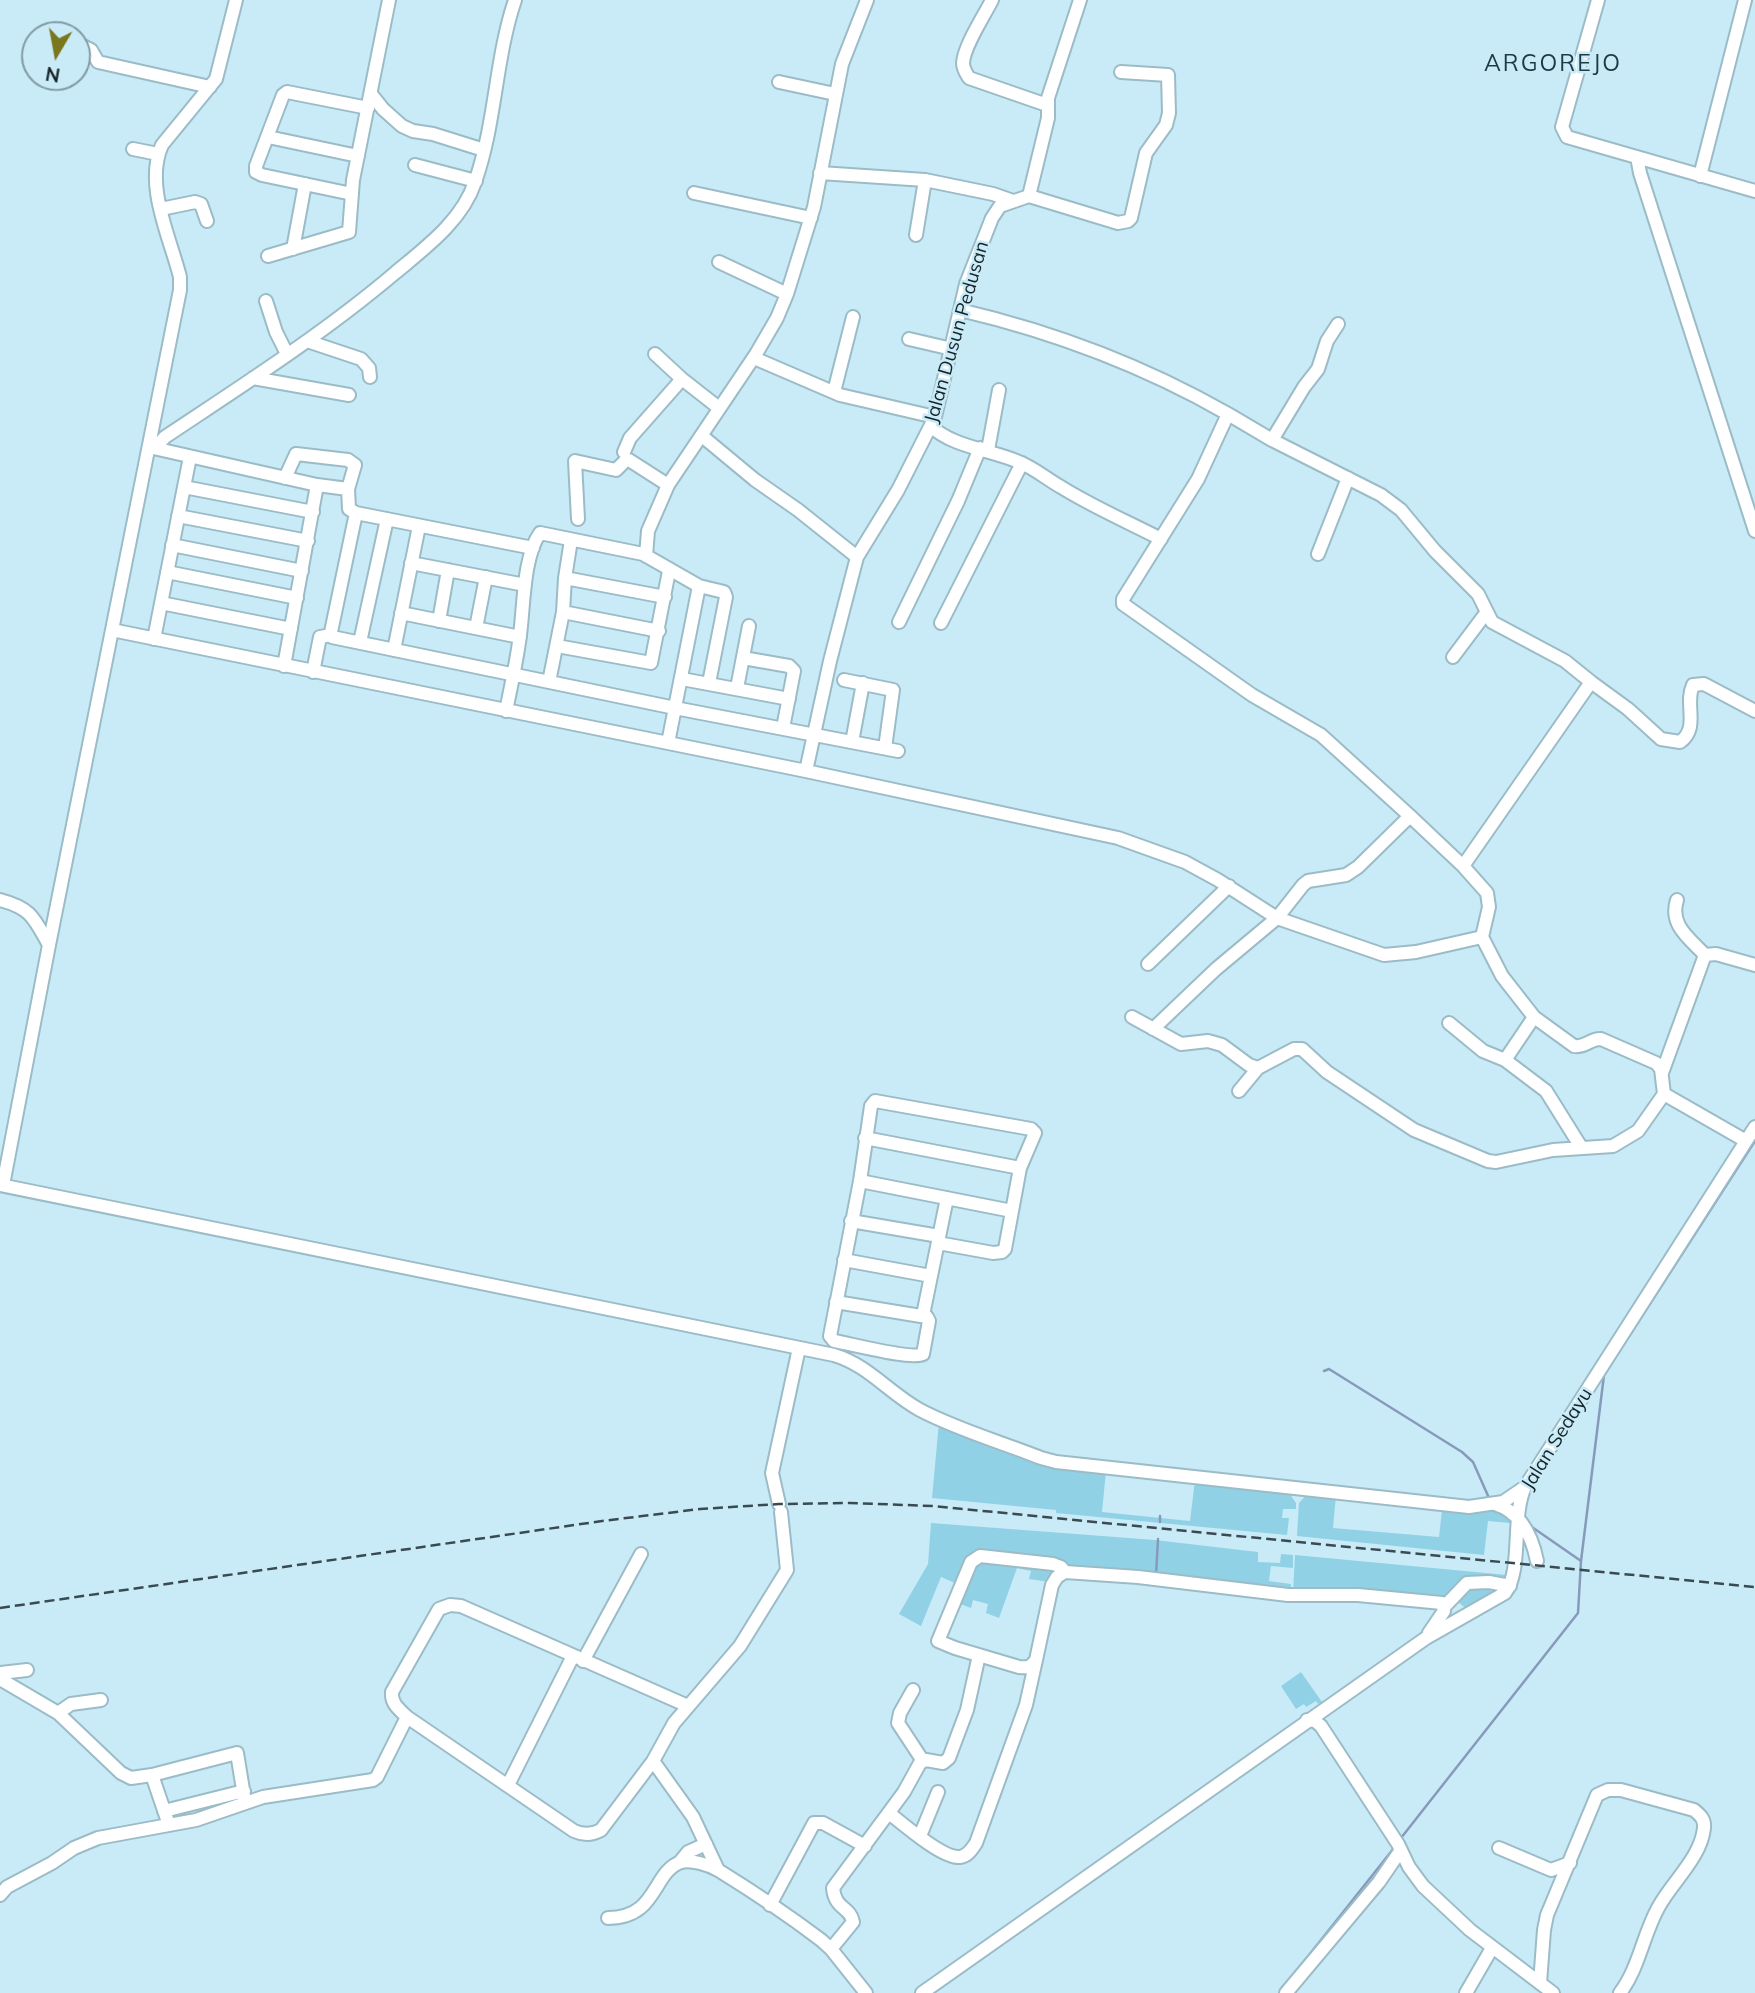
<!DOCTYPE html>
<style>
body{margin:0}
#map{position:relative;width:1755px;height:1993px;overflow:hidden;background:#c9ebf7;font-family:Mulish,sans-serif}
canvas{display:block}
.north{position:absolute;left:21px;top:21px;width:70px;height:70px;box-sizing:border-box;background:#c9ebf7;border:2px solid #819ba4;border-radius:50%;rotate:190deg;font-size:19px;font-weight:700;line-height:28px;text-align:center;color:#152227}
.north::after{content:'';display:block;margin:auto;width:24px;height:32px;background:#7a781e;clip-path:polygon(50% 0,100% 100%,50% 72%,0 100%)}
</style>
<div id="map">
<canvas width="1755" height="1993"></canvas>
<div class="north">N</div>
</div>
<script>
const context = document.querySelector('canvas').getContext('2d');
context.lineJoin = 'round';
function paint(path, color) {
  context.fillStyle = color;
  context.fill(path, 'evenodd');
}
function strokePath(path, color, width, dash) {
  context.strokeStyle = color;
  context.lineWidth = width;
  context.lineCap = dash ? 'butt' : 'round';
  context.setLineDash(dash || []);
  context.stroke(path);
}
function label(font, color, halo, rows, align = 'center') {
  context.font = font + ' Mulish,sans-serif';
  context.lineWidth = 5;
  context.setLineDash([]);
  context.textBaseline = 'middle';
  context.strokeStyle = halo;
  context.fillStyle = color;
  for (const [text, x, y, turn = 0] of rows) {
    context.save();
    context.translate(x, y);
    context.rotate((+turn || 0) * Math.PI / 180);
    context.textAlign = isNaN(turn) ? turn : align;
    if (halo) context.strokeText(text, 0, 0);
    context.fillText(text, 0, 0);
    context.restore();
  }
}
paint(new Path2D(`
 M 939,1422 L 1106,1471 L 1102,1512 L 1190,1521 L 1195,1480 L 1287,1490 L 1296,1503 L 1296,1509 L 1283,1509 L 1282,1518 L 1289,1518 L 1287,1535 L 1056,1513 L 1056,1510 L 932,1498 Z
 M 1309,1492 L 1336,1495 L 1333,1528 L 1439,1537 L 1442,1510 L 1473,1514 L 1498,1509 L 1511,1516 L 1510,1523 L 1488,1521 L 1484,1555 L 1297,1536 L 1299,1503 Z
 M 931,1523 L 1155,1540 L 1258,1552 L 1258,1562 L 1280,1563 L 1281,1554 L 1293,1555 L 1293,1568 L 1271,1566 L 1269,1581 L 1291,1584 L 1290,1592 L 1068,1569 L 1049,1582 L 1029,1579 L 1031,1571 L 1017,1568 L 999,1618 L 986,1613 L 988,1604 L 973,1600 L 971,1608 L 955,1602 L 962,1586 L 941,1577 L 921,1626 L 899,1614 L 928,1564 Z
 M 1295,1555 L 1507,1575 L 1506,1581 L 1476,1578 L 1442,1600 L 1293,1593 Z
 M 1469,1587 L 1502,1588 L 1468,1610 L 1454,1599 Z
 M 1301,1672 L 1322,1702 L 1318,1704 L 1316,1701 L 1306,1707 L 1304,1704 L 1296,1709 L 1281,1686 Z`), '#91d1e6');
strokePath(new Path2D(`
 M 1324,1371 L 1329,1369 L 1462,1452 L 1473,1462 L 1489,1498
 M 1496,1510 L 1507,1517
 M 1160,1522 L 1160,1516
 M 1529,1525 L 1581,1561
 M 1156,1575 L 1158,1539
 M 1401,1838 L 1578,1613 L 1581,1561 L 1604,1375 L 1755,1141
 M 1290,1979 L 1394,1848`), '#879abb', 2.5);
const minor = new Path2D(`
 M 992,0 C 984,16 964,46 963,63 C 963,69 966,73 969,78 L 1047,105
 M 1598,0 L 1562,127 L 1567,137 L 1755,191
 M 77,43 L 91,50 L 98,62 L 210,87
 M 779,82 L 835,94
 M 371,94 L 383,109 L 402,126 L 413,131 L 433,134 L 484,150
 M 268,137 L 358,156
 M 133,149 L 158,154
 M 1637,157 L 1640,173 L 1755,531
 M 415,165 L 476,181
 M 820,173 L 925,180 L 993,194 L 1013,201
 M 1700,176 L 1745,0
 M 694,193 L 811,218
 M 352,194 L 262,175 L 256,172 L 256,166 L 283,95 L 287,92 L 368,108
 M 1029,196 L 1048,118 L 1048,98 L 1080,0
 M 161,209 L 195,202 L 201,204 L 207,221
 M 916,235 L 925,180
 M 293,249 L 305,184
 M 268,256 L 349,232 L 353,180 L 389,0
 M 719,262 L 787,294
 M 266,301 L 276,332 L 287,354
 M 960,310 C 1054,332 1144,366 1228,414
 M 1338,324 L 1327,341 L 1318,369 L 1304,387 L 1272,440 L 1228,414 L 1198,479 L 1123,599 L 1123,604 L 1252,695 L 1321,735 L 1410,816 L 1463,866 L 1487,893 L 1489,907 L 1482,937
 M 909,339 L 952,349
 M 307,341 L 361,359 L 369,368 L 370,377
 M 655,354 L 682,379 L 719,408
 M 754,358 L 840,395 L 935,417
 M 253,378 L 349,395
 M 834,392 L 853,317
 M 931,426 C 952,447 992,450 1019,462 C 1034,468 1047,479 1061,487 C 1093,507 1128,522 1161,539
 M 702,436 L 755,480 L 798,510 L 857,557
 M 1272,440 L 1381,495 L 1401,510 L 1435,551 L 1478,594 L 1492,622 L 1565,661 L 1591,682
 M 149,447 L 317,485 L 348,489 L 349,509 L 356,513 L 533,548
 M 155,448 L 165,437 C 243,385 323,334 395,273 C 425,248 462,221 475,182 C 496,123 495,59 515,0
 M 988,450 L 999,390
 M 624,452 L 630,438 L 682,379
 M 285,478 L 296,454 L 348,460 L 355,465 L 348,489
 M 184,487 L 190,457
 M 356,513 L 331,632 L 332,637 L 675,708 L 898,751
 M 178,516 L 308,541
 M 578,519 L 575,461 L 616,470 L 626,460 L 629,460 L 668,485
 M 172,545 L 302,571
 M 1318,554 L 1348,478
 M 646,556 L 648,531 L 668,485 L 756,354 L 777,318 L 787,294 L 814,207 L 842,64 L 867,0
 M 411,563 L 525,585
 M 167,572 L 297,598
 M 565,578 L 665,597
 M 161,603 L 291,629
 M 563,612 L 659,631
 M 401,613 L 520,637
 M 439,621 L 448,570
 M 899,622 L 958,501 L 980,448
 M 941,623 L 1022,463
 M 476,628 L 486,577
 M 112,630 L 806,771 L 1118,838 L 1185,862 L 1218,880 L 1277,918 L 1384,955 L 1416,952 L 1482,937 L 1502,976 L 1534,1017 L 1574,1046 C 1585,1048 1591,1038 1601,1039 L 1656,1063 L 1661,1069 L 1664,1094 L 1638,1131 L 1613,1146 L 1553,1150 L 1496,1162 L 1488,1161 L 1414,1130 L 1327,1072 L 1302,1049 L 1294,1049 L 1258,1068 L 1249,1065 L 1222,1045 L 1208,1041 L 1181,1044 L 1132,1017
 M 154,639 L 184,487 L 313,512
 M 360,642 L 387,519
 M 557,646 L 651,663 L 669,571
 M 394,650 L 419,526
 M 1453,657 L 1486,613
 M 743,658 L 789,666 L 794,671 L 783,728
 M 284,666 L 317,485
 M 313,672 L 320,637 L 331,635
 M 682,679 L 789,699
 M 844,680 L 893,690 L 885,748
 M 549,682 L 563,612 L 565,578 L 571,540
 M 737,688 L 749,626
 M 506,711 C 511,686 517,660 520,635 C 524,606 523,557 540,533 L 643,554 L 699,586 L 724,592 L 726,597 L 709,683
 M 852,742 L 863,683
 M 668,743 L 699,586
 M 806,771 L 830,661 L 857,557 L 898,490 L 935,417 L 966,284 L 992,218 L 1000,206 L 1029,196 L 1118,223 L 1128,221 L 1131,218 L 1146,153 L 1166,125 L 1169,113 L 1168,75 L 1121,72
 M 1463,866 L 1591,682 L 1628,709 L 1661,739 L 1680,742 C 1700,728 1684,704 1693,685 L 1704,684 L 1755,711
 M 0,900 C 31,908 34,918 49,945
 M 1677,900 C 1669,925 1689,938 1705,955
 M 1148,964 L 1229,886
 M 1449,1023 L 1483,1051 L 1505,1060 L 1546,1091 L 1581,1147
 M 1153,1029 L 1216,969 L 1277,918 L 1303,885 L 1308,881 L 1346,875 L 1358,867 L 1410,816
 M 1505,1060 L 1534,1017
 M 1662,1073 L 1705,955 L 1716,954 L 1755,965
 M 1239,1091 L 1258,1068
 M 1664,1094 L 1746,1141
 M 865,1138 L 1020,1168
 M 860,1181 L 1012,1211
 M 0,1185 L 834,1355 C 868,1365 889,1393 920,1410 C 958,1430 1001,1442 1041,1458 L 1056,1462 L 1469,1507 L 1503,1502 L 1525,1487
 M 3,1185 L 49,945 L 180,290 L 180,277 C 170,237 144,185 162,145 L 216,79 L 236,0
 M 851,1221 L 939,1236
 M 844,1260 L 931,1276
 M 836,1302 L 927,1317 L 929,1321 L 923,1354 C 911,1360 852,1344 834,1341 L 830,1336 L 860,1181 L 871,1106 L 875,1101 L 1031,1129 L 1035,1133 L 1020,1168 L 1005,1249 L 1002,1252 L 993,1253 L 938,1243
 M 923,1315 L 947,1198
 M 779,1504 L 772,1473 L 799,1348
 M 1495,1504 C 1521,1512 1532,1536 1537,1561
 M 1065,1572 L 1057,1577 L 1052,1585 L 1036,1660 C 1031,1667 1028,1668 1019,1667 L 955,1648 L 938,1641 L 971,1562 L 980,1556 L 1053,1564 L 1061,1567 L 1065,1572 L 1138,1577 L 1288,1595 L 1358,1595 L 1442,1603 L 1444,1611 L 1429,1633
 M 1445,1606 L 1467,1583 L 1489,1582 L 1510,1586
 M 583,1661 L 641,1554
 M 0,1673 L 27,1670
 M 0,1679 L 58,1713 L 121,1773 L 131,1778 L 152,1775
 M 913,1690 L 900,1713 L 898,1723 L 923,1761
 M 688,1706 L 461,1606 L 450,1605 L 439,1609 L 392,1692 C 391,1704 399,1709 407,1717 L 574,1831 C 583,1835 592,1835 601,1830 L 653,1761 L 693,1817 L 718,1870
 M 58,1713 L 71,1704 L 101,1700
 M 1307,1720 L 1315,1721 L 1321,1726 L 1398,1844 L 1409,1867 L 1423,1886 L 1470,1930 L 1553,1993
 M 653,1761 L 674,1723 L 740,1646 L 787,1570 L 781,1512
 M 508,1785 L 573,1656
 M 164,1811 L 244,1791
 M 889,1813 C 903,1824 943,1859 960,1857 C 968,1856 972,1849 976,1843 L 1026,1705 L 1036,1660
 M 169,1825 L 152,1775 L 237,1753 L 245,1802
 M 920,1836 L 938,1792
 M 1499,1848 L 1551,1870 L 1570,1863
 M 679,1863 L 688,1852 L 706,1844
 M 0,1895 L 7,1887 L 52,1863 L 74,1848 L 98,1838 L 196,1820 L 263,1797 L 373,1780 L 377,1777 L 407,1717
 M 770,1905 L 814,1823 L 823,1823 L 865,1846
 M 608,1918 C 658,1918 652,1872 681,1862 C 691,1859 709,1865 718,1870 C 752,1891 788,1915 821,1940 L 831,1949 L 866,1993
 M 831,1949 L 853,1922 C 850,1906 835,1910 833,1888 L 904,1792 L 920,1763 L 926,1760 L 943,1763 L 949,1758 L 967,1710 L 979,1655
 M 1540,1983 L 1544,1930 L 1547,1915 L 1597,1795 L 1608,1790 L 1621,1790 L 1694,1810 C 1700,1815 1705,1819 1704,1828 C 1701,1858 1671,1883 1658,1908 C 1643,1935 1639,1968 1620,1993
 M 922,1993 L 1426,1638 L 1505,1593 C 1523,1570 1511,1516 1525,1487 L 1755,1127
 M 1286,1993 L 1379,1882 L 1401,1850
 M 1466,1993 L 1492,1948`);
strokePath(minor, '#9bbcc7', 16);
strokePath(minor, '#fff', 12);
strokePath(new Path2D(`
 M 0,1608 L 602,1521 L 700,1509 L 779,1504 L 850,1503 L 933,1506 L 1755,1587`), '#394a50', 2.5, [10, 5]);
label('19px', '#152227', '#c9ebf7', [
 ["Jalan Dusun Pedusan",957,332,-74],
 ["Jalan Sedayu",1557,1439,-58]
]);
context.letterSpacing = '2px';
label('23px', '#1d3b44', '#c9ebf7', [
 ["ARGOREJO",1553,64]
]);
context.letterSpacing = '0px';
</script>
